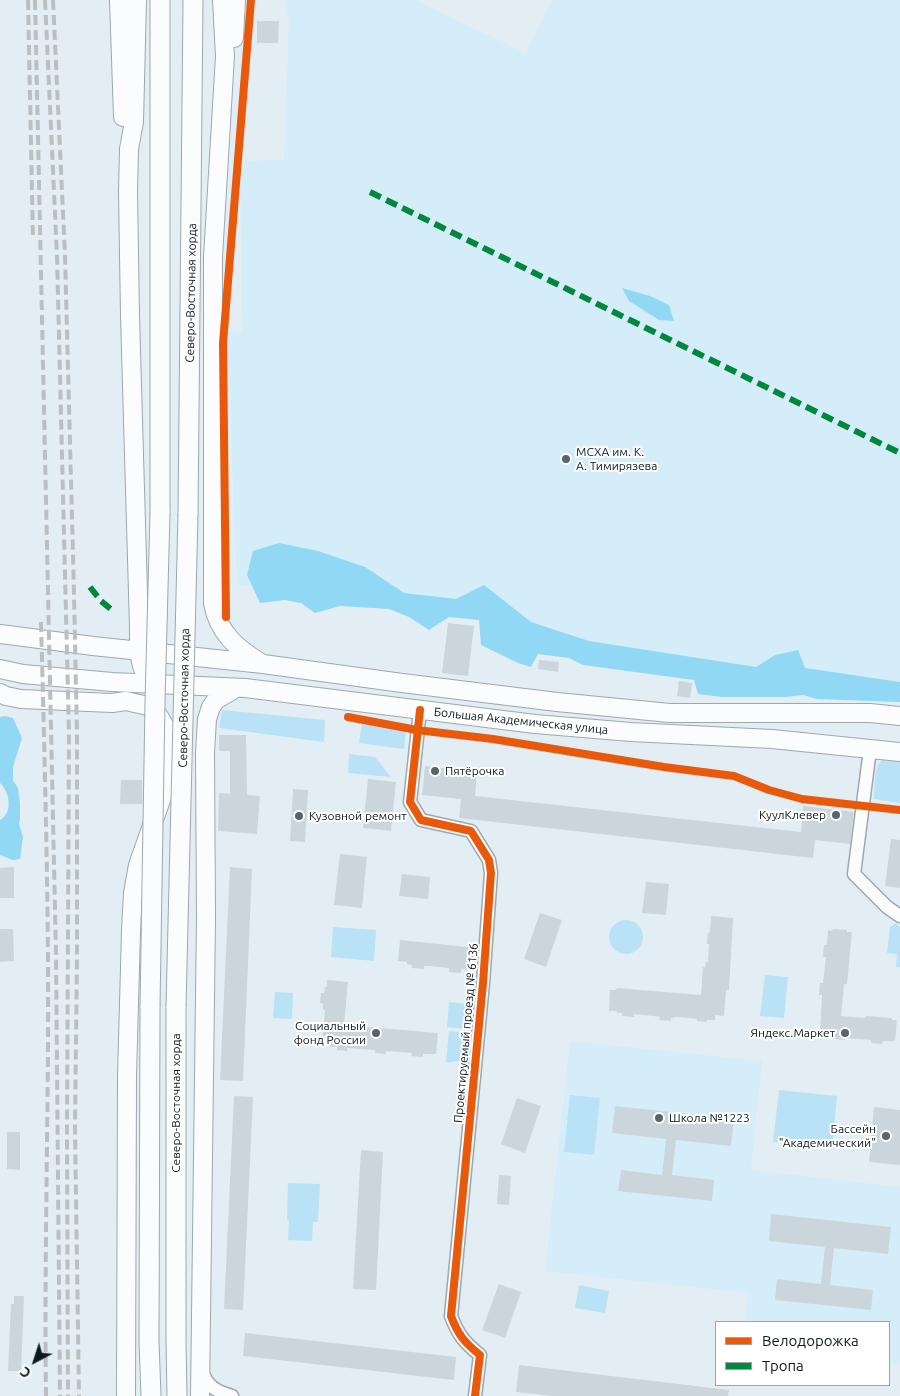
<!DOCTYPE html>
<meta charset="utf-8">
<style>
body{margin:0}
#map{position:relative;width:900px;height:1396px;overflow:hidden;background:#e3eef4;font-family:Ubuntu,sans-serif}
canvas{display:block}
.legend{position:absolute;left:715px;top:1321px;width:175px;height:65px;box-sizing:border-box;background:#fff;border:1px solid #9ea3a5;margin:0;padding:6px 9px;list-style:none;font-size:15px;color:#0c191e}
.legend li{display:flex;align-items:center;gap:10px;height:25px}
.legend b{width:25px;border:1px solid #9ea3a5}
.north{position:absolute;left:10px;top:1336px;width:50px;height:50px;-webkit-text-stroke:4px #fff;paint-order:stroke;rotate:220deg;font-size:14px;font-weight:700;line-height:20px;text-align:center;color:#0c191e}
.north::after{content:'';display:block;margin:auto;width:18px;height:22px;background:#0c191e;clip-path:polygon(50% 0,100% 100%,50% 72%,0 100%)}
</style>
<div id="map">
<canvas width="900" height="1396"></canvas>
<ul class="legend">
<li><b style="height:6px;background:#e8590c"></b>Велодорожка</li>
<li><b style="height:6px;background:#00873e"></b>Тропа</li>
</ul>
<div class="north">С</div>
</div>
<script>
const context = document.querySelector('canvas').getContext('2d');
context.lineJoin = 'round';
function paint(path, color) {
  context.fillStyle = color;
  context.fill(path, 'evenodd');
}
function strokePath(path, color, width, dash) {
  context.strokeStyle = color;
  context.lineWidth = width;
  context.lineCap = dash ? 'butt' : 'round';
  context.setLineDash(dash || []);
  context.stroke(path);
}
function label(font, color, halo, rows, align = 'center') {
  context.font = font + ' Ubuntu,sans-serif';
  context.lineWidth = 4;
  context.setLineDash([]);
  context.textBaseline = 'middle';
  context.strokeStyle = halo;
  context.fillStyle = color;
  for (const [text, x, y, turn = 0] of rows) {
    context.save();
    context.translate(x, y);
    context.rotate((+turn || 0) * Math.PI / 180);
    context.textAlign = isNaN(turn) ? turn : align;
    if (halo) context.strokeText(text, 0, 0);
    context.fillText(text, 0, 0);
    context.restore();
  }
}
paint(new Path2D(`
 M 284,0 L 415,0 L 526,53 L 552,0 L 900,0 L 900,690 L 630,661 L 490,615 L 382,604 L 237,585 L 227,331 L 242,332 L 240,161 L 284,160 L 289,20 Z
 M 570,1041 L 762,1061 L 751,1170 L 900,1187 L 900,1364 L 889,1363 L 889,1322 L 746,1322 L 748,1293 L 545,1271 Z`), '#d5edf8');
paint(new Path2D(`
 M 222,710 L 325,720 L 324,742 L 219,728 Z
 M 362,722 L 406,729 L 404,749 L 359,743 Z
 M 349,754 L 375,757 L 391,777 L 348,773 Z
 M 884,759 L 900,761 L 900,803 L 874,799 C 875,788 873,764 884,759 Z
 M609 937a17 17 0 1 1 34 0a17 17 0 1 1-34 0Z
 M 896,923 L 900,927 L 900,967 L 896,967 L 897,954 L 887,953 L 890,927 Z
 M 333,927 L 376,930 L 374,961 L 331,957 Z
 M 765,975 L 788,977 L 784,1018 L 760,1016 Z
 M 275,992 L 293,993 L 292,1019 L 273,1018 Z
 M 449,1002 L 467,1004 L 465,1029 L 447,1027 Z
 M 449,1031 L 472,1033 L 470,1059 L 446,1063 Z
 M 779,1090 L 837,1096 L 832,1148 L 773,1142 Z
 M 570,1095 L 600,1098 L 594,1155 L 564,1152 Z
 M 288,1183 L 320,1184 L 318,1222 L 313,1222 L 312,1241 L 288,1240 L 289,1221 L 287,1220 Z
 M 579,1285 L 609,1291 L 605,1313 L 575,1308 Z`), '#b9e2f6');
paint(new Path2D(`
 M 622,288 L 650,296 L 669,305 L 674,321 L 659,320 L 629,301 Z
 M 279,543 L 318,551 L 365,567 L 404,593 L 456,599 L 484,585 L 531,622 L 589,641 L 756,667 L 775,655 L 798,650 L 805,668 L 900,682 L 900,702 L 817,699 L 803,695 L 786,697 L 721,697 L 698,694 L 694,680 L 583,665 L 569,658 L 538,654 L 531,667 L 518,663 L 481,645 L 479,620 L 449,617 L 429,630 L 409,617 L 389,609 L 340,606 L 315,613 L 301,603 L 285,600 L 260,603 L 247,575 L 253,551 Z
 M 5,716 L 13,718 L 22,738 L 13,767 L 13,780 L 18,788 L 20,803 L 20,819 L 19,824 L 23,837 L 20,859 L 13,860 L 0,855 L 0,820 C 13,813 10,792 0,783 L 0,717 Z`), '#91d8f5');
paint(new Path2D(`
 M 257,21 L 279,21 L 278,43 L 257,43 Z
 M 448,623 L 474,626 L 468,676 L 442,673 Z
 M 539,660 L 559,662 L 558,672 L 538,669 Z
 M 679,681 L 692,683 L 690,698 L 677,696 Z
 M 219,735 L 246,735 L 247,795 L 260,796 L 257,834 L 218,831 L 219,793 L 230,794 L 230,751 L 219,751 Z
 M 425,766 L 477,772 L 475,796 L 801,832 L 803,806 L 854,812 L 850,844 L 815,840 L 813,858 L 459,818 L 461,799 L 422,795 Z
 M 368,779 L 396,782 L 391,831 L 363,828 Z
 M 121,780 L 142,780 L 142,804 L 120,804 Z
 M 293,789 L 308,790 L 305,842 L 290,841 Z
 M 891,839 L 900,840 L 900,888 L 885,886 Z
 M 340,854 L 367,857 L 362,908 L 334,905 Z
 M 14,867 L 14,898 L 0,898 L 0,868 Z
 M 230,867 L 252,869 L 243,1081 L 220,1080 Z
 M 402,874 L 430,877 L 428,899 L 399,896 Z
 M 646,882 L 669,884 L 666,915 L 642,913 Z
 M 540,913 L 562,920 L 546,967 L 524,959 Z
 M 711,916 L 733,918 L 729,990 L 726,990 L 724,1016 L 715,1015 L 715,1020 L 707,1020 L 707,1022 L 697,1021 L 697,1019 L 677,1017 L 671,1018 L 671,1021 L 659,1020 L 660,1017 L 653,1016 L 634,1014 L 634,1017 L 622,1016 L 622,1013 L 617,1013 L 617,1011 L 609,1011 L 610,990 L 616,990 L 617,988 L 701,995 L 703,967 L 705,967 L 706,962 L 708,962 L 709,944 L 707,944 L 708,932 L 710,933 Z
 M 0,929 L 13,929 L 14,961 L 0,962 Z
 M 833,929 L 847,930 L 847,932 L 852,932 L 847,984 L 844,984 L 841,1016 L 866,1018 L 866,1016 L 892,1018 L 892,1020 L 897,1020 L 895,1041 L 883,1041 L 882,1044 L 871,1043 L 871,1040 L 845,1038 L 845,1040 L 834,1039 L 834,1037 L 826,1036 L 827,1030 L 820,1030 L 822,995 L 819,995 L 820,983 L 823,983 L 826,957 L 823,957 L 824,945 L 827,945 L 828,930 L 832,931 Z
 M 400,940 L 477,948 L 475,969 L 461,969 L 461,973 L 449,972 L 449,968 L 430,966 L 424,966 L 424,969 L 412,968 L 412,965 L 407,964 L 407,962 L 398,961 Z
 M 327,980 L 348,982 L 344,1025 L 438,1033 L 436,1054 L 423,1054 L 423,1057 L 411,1056 L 412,1053 L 386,1051 L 386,1054 L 375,1053 L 375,1050 L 347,1048 L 347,1051 L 337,1050 L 337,1047 L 330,1047 L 330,1042 L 322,1041 L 325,1010 L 323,1010 L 323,1004 L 320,1003 L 321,993 L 324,993 L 325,987 L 327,987 Z
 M 234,1096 L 253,1097 L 243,1310 L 224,1309 Z
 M 517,1098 L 541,1106 L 525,1153 L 501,1144 Z
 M 615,1106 L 734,1119 L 731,1146 L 676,1140 L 672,1175 L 714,1180 L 712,1201 L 618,1191 L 621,1170 L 662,1175 L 666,1139 L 612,1133 Z
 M 874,1107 L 900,1110 L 900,1165 L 869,1162 Z
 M 7,1132 L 20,1132 L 20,1170 L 7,1169 Z
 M 361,1150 L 383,1152 L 376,1290 L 353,1289 Z
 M 499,1175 L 511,1176 L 509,1205 L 497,1204 Z
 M 771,1214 L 891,1227 L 888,1254 L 834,1248 L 830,1285 L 873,1290 L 871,1310 L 775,1300 L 777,1279 L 821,1284 L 825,1247 L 769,1241 Z
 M 499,1284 L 521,1292 L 505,1338 L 482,1330 Z
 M 14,1296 L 24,1296 L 21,1371 L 8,1371 L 11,1304 L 14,1304 Z
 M 245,1333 L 456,1357 L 454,1380 L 243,1356 Z
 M 519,1365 L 729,1390 L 728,1396 L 552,1396 L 516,1392 Z`), '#cbd6dc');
const street = new Path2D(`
 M 420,710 L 410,802 L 421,820 L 471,831 L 489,860 L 491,873 L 483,983 L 451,1316 C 458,1335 465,1343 480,1355 L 475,1396
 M 870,749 L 854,874 L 887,907 L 900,916
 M 202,1370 C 206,1386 217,1392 232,1396`);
const secondary = new Path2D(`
 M 119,0 L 123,117
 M 137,0 L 134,122 L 129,149 L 128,192 L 130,316 L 139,628 C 139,648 138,667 151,684
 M 222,0 L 225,56 L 213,257 L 213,603 C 218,632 236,648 261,663
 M 234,38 L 236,0
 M 0,634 L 93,646 L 263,664 L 402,683 L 557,702 L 670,713 L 870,713 L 900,716
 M 0,669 L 23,674 L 112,682 L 245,688 L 535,724 L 631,732 L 772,739 L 900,752
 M 0,693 L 6,696 L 21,699 L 112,703 L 126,701 L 148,706 L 155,711 L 160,718 L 167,730 L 170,743 L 170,763 L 167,783 L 138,865 L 133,893 L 131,931 L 127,1076 L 126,1396
 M 200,1396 L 206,917 L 205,753 L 207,719 L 211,707 L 216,700 L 236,688`);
const primary = new Path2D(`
 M 160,513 L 160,0
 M 188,514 L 193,0
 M 150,1006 L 149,1341 L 151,1396
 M 176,1006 L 176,1341 L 177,1396`);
strokePath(street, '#9da8ae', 15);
strokePath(secondary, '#9da8ae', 20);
strokePath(primary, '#9da8ae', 21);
strokePath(street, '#fbfcfd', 12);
strokePath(secondary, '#fbfcfd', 18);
strokePath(primary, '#fbfcfd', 19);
strokePath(new Path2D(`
 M 28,0 L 33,240
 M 35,0 L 56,955 L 60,1396
 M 45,0 L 57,256 L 69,734 L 67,1129 L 68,1396
 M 53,0 L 65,256 L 74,593 L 77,734 L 77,956 L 75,1129 L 79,1396
 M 41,622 C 44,734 47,845 48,957 C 49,1103 44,1250 46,1396`), '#bcbfc0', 4, [10, 5]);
const primaryBridge = new Path2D(`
 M 150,1006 L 155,702 L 160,513
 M 176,1006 L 188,514`);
strokePath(primaryBridge, '#9da8ae', 21, []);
strokePath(primaryBridge, '#fbfcfd', 19);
strokePath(new Path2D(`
 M 370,192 L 900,453
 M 90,587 L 101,601 L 113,611`), '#00873e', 6, [12, 6]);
strokePath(new Path2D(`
 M 226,617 L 223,343 L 251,0
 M 420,710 L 410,802 L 421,820 L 471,831 L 489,860 L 491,873 L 483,983 L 451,1316 C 458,1335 465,1343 480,1355 L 475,1396
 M 348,717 L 417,730 L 493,739 L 664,767 L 734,776 L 769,790 L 802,799 L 900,810`), '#e8590c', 8);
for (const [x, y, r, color] of [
 [566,459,5,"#576469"],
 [435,771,5,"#576469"],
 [836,815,5,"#576469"],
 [299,816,5,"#576469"],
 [376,1033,5,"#576469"],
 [845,1033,5,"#576469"],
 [659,1118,5,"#576469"],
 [886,1136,5,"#576469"]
]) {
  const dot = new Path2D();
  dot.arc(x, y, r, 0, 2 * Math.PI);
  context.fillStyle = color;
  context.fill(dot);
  strokePath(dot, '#fff', 2);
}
label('12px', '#0c191e', '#fff', [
 ["Северо-Восточная хорда",191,293,-89],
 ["Северо-Восточная хорда",184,698,-89],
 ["Большая Академическая улица",521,721,6],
 ["Проектируемый проезд № 6136",466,1033,-85],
 ["Северо-Восточная хорда",176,1103,-90]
]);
label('12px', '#0c191e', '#fff', [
 ["МСХА им. К.",576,452],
 ["А. Тимирязева",576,466],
 ["Пятёрочка",445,771],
 ["КуулКлевер",826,815,"right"],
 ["Кузовной ремонт",309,816],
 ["Социальный",366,1026,"right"],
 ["фонд России",366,1040,"right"],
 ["Яндекс.Маркет",835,1033,"right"],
 ["Школа №1223",669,1118],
 ["Бассейн",876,1129,"right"],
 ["\"Академический\"",876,1143,"right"]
], 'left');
</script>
